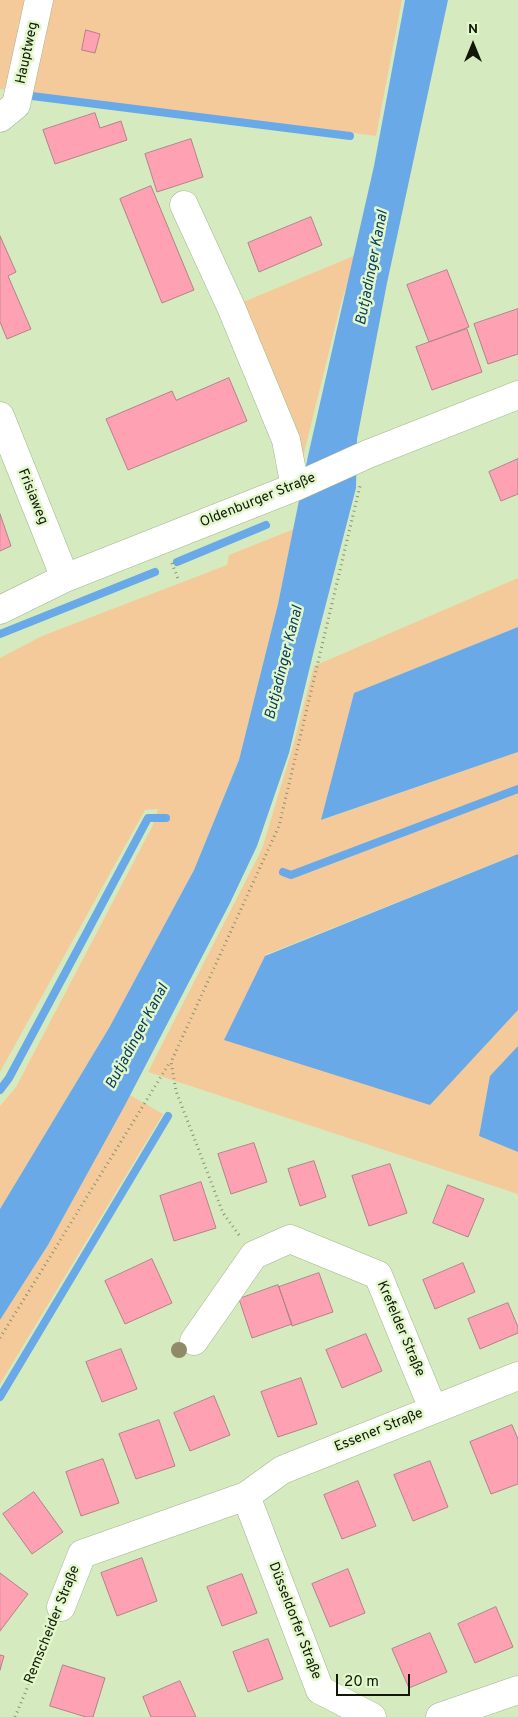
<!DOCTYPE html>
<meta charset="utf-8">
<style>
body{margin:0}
#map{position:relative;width:518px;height:1717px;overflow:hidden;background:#d5eabe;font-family:Overpass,sans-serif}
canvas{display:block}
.north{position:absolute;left:448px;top:20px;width:50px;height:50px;-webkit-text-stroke:4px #e2f8cb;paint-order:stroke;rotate:0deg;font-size:14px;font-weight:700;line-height:20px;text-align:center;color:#111808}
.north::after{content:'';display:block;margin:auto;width:18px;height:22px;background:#111808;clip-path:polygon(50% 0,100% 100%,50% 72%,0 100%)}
.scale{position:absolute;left:336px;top:1674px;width:74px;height:22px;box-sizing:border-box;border:2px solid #111808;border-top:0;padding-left:6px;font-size:15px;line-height:18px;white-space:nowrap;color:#111808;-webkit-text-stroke:4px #e2f8cb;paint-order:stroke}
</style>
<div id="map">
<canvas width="518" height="1717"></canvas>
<div class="north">N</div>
<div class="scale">20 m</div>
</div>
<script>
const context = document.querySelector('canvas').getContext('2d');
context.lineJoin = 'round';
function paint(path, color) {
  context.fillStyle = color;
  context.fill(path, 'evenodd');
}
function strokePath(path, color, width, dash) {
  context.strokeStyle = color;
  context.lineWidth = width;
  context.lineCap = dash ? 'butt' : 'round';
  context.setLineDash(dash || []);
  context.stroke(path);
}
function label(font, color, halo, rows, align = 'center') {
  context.font = font + ' Overpass,sans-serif';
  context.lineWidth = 5;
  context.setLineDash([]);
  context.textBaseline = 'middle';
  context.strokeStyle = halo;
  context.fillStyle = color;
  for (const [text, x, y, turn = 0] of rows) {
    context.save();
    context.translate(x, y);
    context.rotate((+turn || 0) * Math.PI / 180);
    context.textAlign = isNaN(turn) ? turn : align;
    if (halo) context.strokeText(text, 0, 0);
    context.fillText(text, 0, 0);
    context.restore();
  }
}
paint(new Path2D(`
 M 0,0 L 402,0 L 376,136 L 31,92 L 0,89 Z
 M 356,255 L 341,303 L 303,457 L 286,462 L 241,303 Z
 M 294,529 L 278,604 L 239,760 L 194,870 L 109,1028 L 0,1209 L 0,1106 L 16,1087 L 152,827 L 158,809 L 145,810 L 0,1072 L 0,658 L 42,636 L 227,565 L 229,555 Z
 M 518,578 L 518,627 L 354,693 L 322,820 L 518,752 L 518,854 L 265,955 L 429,1105 L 518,1010 L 518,1046 L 490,1077 L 479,1136 L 518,1152 L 518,1194 L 148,1072 L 262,849 L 294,743 L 314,666 Z
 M 130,1095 L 163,1114 L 0,1384 L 0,1320 L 48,1245 Z`), '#f5ca9b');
paint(new Path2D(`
 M 405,0 L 448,0 L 387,283 L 357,439 L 356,488 L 314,650 L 289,753 L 257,846 L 230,903 L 124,1107 L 48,1245 L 0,1320 L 0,1209 L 109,1028 L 194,870 L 239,760 L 278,604 L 308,456 L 374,166 Z
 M 518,627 L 518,752 L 321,820 L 354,693 Z
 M 518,854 L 518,1010 L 430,1105 L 224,1040 L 265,956 Z
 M 518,1046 L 518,1152 L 479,1136 L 490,1076 Z`), '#69a9e7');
strokePath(new Path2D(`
 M 32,96 L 350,136
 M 177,562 L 266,525
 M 0,634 L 155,572
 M 283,872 L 291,875 L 518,789
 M 0,1090 L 9,1078 L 148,818 L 166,818
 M 0,1397 L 168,1116`), '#69a9e7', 8);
const building = new Path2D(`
 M 86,30 L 100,34 L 95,53 L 82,50 Z
 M 95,113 L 100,128 L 121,121 L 127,140 L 55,164 L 43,130 Z
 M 191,139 L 203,177 L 157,192 L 145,154 Z
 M 151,186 L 194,290 L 162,303 L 120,199 Z
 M 311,217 L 322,245 L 259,272 L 248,243 Z
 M 0,236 L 16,272 L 8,276 L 31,329 L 7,339 L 0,322 Z
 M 447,270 L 469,327 L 429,342 L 407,285 Z
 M 518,309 L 518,354 L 488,364 L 474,324 Z
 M 467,329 L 482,372 L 432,390 L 416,347 Z
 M 229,378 L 247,421 L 128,470 L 106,419 L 172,391 L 176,400 Z
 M 518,459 L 518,494 L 501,501 L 489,472 Z
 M 0,514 L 11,546 L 0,551 Z
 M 254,1143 L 267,1182 L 231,1194 L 218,1154 Z
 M 314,1161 L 326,1197 L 300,1206 L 288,1169 Z
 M 390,1164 L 407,1213 L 369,1226 L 352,1176 Z
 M 201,1182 L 216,1228 L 174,1241 L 160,1196 Z
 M 448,1185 L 484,1199 L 468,1237 L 433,1223 Z
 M 152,1259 L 172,1303 L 125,1324 L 105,1281 Z
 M 463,1263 L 475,1292 L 435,1309 L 423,1280 Z
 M 319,1273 L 333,1312 L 292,1326 L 279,1287 Z
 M 278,1285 L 292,1324 L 252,1338 L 239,1299 Z
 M 508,1303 L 518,1327 L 518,1333 L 480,1349 L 468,1319 Z
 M 366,1334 L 382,1371 L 342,1388 L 326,1350 Z
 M 121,1349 L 137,1389 L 102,1402 L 86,1362 Z
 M 301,1378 L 317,1424 L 278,1437 L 261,1392 Z
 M 214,1396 L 230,1435 L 190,1451 L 174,1413 Z
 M 159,1420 L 175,1466 L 136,1479 L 119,1434 Z
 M 512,1425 L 518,1439 L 518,1484 L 491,1494 L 470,1442 Z
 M 103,1459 L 119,1503 L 81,1516 L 66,1472 Z
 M 430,1461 L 448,1507 L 413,1521 L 394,1475 Z
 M 358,1481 L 376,1526 L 342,1539 L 324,1495 Z
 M 34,1492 L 63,1532 L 32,1554 L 3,1514 Z
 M 142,1558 L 157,1601 L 117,1616 L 101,1573 Z
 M 348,1569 L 365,1613 L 330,1627 L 312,1584 Z
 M 0,1573 L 28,1594 L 0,1631 Z
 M 242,1574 L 257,1613 L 222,1626 L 207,1587 Z
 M 496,1607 L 513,1647 L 475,1663 L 458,1624 Z
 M 430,1633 L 447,1672 L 409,1688 L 392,1649 Z
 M 268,1639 L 283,1679 L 248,1692 L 233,1652 Z
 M 0,1655 L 4,1656 L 0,1670 Z
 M 63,1665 L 105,1678 L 93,1717 L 86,1717 L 50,1706 Z
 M 180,1681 L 196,1717 L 151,1717 L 143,1697 Z`);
paint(building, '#fea1b2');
strokePath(building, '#b38189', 1);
const minor = new Path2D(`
 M 0,118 L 16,105 L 39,0
 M 184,205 L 231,307 L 286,440 L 295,487
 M 0,416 L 65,578
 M 0,610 L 65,578 L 295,487 L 368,454 L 518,395
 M 194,1341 L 254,1255 L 290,1239 L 378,1275 L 433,1409
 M 246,1496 L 320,1690 L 372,1717
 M 61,1607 L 82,1554 L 246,1496 L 282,1470 L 518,1376
 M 440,1717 L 518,1690`);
strokePath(minor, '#a2b68c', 29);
strokePath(new Path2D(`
 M 172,563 L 178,579
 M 239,1235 L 223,1213 L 176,1091 L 171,1062 L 279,826 L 360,486
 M 0,1338 L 170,1062
 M 15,1717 L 51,1631`), '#849473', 3, [1, 4]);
strokePath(minor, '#fff', 28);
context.fillStyle = '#8f8a67';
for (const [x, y] of [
 [179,1350]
]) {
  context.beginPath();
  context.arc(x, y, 8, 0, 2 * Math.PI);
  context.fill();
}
label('14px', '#111808', '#e2f8cb', [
 ["Hauptweg",28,53,-78],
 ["Frisiaweg",32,497,68],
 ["Oldenburger Straße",258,501,-22],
 ["Krefelder Straße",400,1329,67],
 ["Essener Straße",379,1431,-22],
 ["Düsseldorfer Straße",294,1621,69],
 ["Remscheider Straße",53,1625,-68]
]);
label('italic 15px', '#0b3c64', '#e2f8cb', [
 ["Butjadinger Kanal",373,268,-79],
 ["Butjadinger Kanal",285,663,-76],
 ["Butjadinger Kanal",138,1037,-62]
]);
</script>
